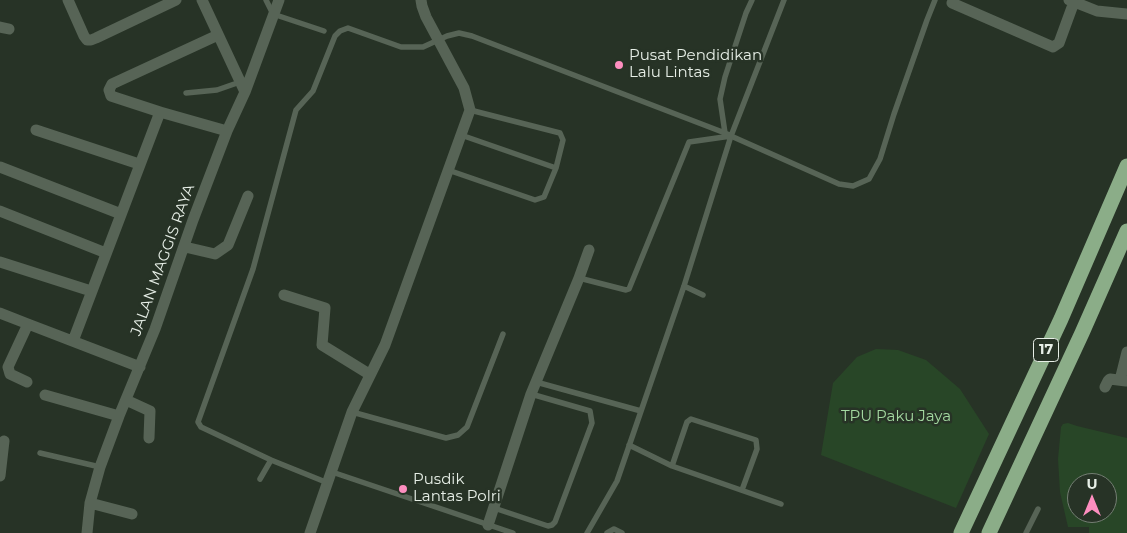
<!DOCTYPE html>
<style>
body{margin:0}
#map{position:relative;width:1127px;height:533px;overflow:hidden;background:#273326;font-family:Montserrat,sans-serif}
canvas{display:block}
.north{position:absolute;left:1067px;top:473px;width:50px;height:50px;box-sizing:border-box;background:#273326;border:1px solid #747e73;border-radius:50%;rotate:0deg;font-size:14px;font-weight:700;line-height:20px;text-align:center;color:#e7efe7}
.north::after{content:'';display:block;margin:auto;width:18px;height:22px;background:#fd8ebf;clip-path:polygon(50% 0,100% 100%,50% 72%,0 100%)}
</style>
<div id="map">
<canvas width="1127" height="533"></canvas>
<div class="north">U</div>
</div>
<script>
const context = document.querySelector('canvas').getContext('2d');
context.lineJoin = 'round';
function paint(path, color) {
  context.fillStyle = color;
  context.fill(path, 'evenodd');
}
function strokePath(path, color, width, dash) {
  context.strokeStyle = color;
  context.lineWidth = width;
  context.lineCap = dash ? 'butt' : 'round';
  context.setLineDash(dash || []);
  context.stroke(path);
}
function label(font, color, halo, rows, align = 'center') {
  context.font = font + ' Montserrat,sans-serif';
  context.lineWidth = 5;
  context.setLineDash([]);
  context.textBaseline = 'middle';
  context.strokeStyle = halo;
  context.fillStyle = color;
  for (const [text, x, y, turn = 0] of rows) {
    context.save();
    context.translate(x, y);
    context.rotate((+turn || 0) * Math.PI / 180);
    context.textAlign = isNaN(turn) ? turn : align;
    if (halo) context.strokeText(text, 0, 0);
    context.fillText(text, 0, 0);
    context.restore();
  }
}
paint(new Path2D(`
 M 876,349 L 898,350 L 926,360 L 960,389 L 989,434 L 956,508 L 821,455 L 833,383 L 857,357 Z
 M 1068,423 L 1077,426 L 1127,438 L 1127,533 L 1089,533 L 1089,527 L 1068,527 L 1060,492 L 1058,459 L 1061,427 L 1063,424 ZM 1077,483 L 1107,483 L 1107,513 L 1077,513 Z`), '#284627');
strokePath(new Path2D(`
 M 266,0 L 273,14 L 324,31
 M 186,93 L 217,90 L 240,82
 M 470,110 L 560,133 L 563,140 L 556,168
 M 731,136 L 784,0
 M 448,170 L 535,200 L 544,197 L 556,168 L 461,135
 M 579,278 L 626,290 L 629,289 L 689,142 L 731,136 L 839,184 L 853,186 L 869,179 L 880,159 L 894,114 L 927,20 L 935,0
 M 684,286 L 703,295
 M 536,382 L 641,411
 M 352,412 L 446,438 L 458,435 L 467,427 L 503,334
 M 629,445 L 672,466 L 781,504
 M 40,453 L 100,467
 M 271,460 L 201,427 L 198,422 L 253,269 L 296,110 L 313,91 L 335,36 L 340,31 L 348,28 L 401,47 L 423,47 L 447,36 L 459,33 L 472,36 L 725,133
 M 672,466 L 687,422 L 691,419 L 756,440 L 757,449 L 742,490
 M 332,472 L 513,533
 M 260,479 L 271,460 L 328,483
 M 494,508 L 548,526 L 552,525 L 555,522 L 592,423 L 590,411 L 531,394
 M 587,533 L 617,481 L 684,286 L 731,136 L 725,133 L 720,99 L 725,77 L 746,13 L 752,0
 M 607,533 L 614,529 L 622,533
 M 1026,533 L 1038,509`), '#576456', 5.5);
strokePath(new Path2D(`
 M 68,0 L 84,36 L 87,40 L 91,40 L 96,38 L 176,0
 M 202,0 L 245,92
 M 1069,0 L 1097,11 L 1127,14
 M 952,3 L 1053,47 L 1059,43 L 1074,2
 M 0,27 L 9,29
 M 218,35 L 112,84 L 109,90 L 111,96 L 160,112 L 227,131
 M 36,130 L 139,164
 M 0,167 L 121,214
 M 0,211 L 106,253
 M 185,247 L 215,254 L 228,245 L 248,196
 M 0,262 L 91,291
 M 284,295 L 325,308 L 322,345 L 369,374
 M 0,313 L 28,324 L 140,367
 M 73,341 L 160,112
 M 1120,380 L 1127,352
 M 27,382 L 10,374 L 8,367 L 28,324
 M 1105,387 L 1108,381 L 1110,379 L 1126,381
 M 45,395 L 119,416
 M 126,400 L 150,411 L 149,438
 M 0,476 L 4,441
 M 90,503 L 132,514
 M 488,525 L 531,394 L 579,278 L 589,250
 M 87,533 L 90,503 L 100,467 L 119,416 L 155,329 L 193,220 L 227,131 L 245,92 L 279,0
 M 310,533 L 352,412 L 385,345 L 470,110 L 464,88 L 426,17 L 422,6 L 421,0`), '#576456', 11);
strokePath(new Path2D(`
 M 961,533 L 1061,319 L 1127,166
 M 989,533 L 1082,333 L 1127,231`), '#8bad88', 15);
for (const [x, y, r, color] of [
 [619,65,5,"#fd8ebf"],
 [403,489,5,"#fd8ebf"]
]) {
  const dot = new Path2D();
  dot.arc(x, y, r, 0, 2 * Math.PI);
  context.fillStyle = color;
  context.fill(dot);
  strokePath(dot, '#273326', 2);
}
for (const [x, y, w] of [
 [1046,350,25]
]) {
  const box = new Path2D();
  box.roundRect(x - w / 2, y - 11.5, w, 23, 4);
  context.fillStyle = '#273326';
  context.fill(box);
  strokePath(box, '#e7efe7', 1);
}
label('bold 14px', '#e7efe7', null, [
 ["17",1046,350]
]);
label('15px', '#e7efe7', '#273326', [
 ["Pusat Pendidikan",629,56],
 ["Lalu Lintas",629,73],
 ["Pusdik",413,480],
 ["Lantas Polri",413,497]
], 'left');
label('15px', '#e7efe7', '#273326', [
 ["JALAN MAGGIS RAYA",163,260,-70]
]);
label('15px', '#a4d9a1', '#273326', [
 ["TPU Paku Jaya",896,417]
]);
</script>
